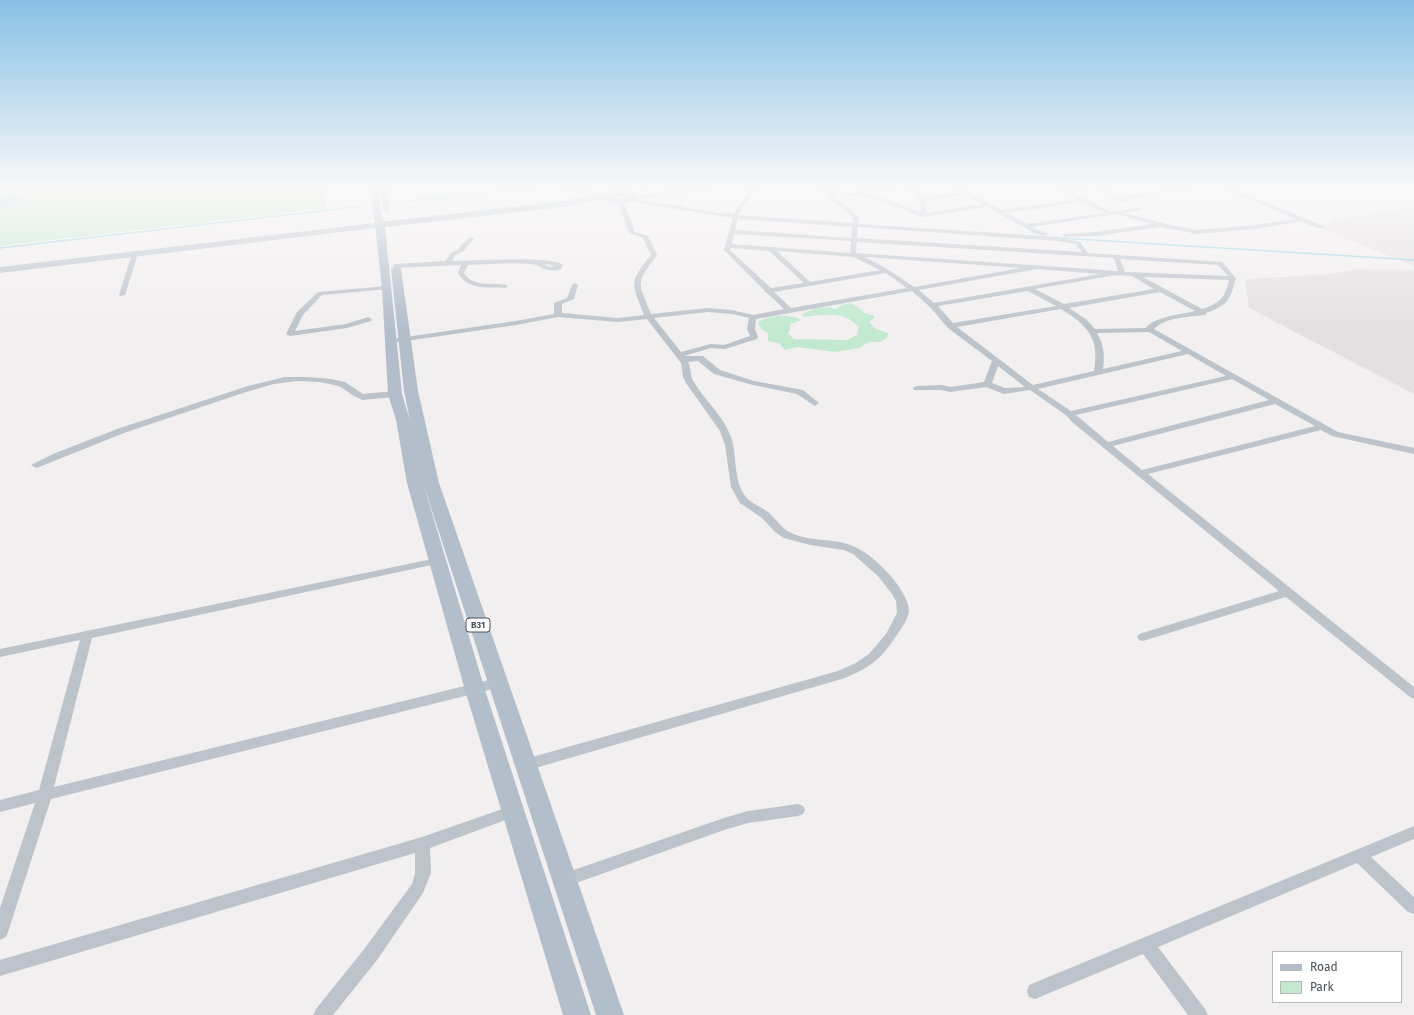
<!DOCTYPE html>
<style>
body{margin:0}
#map{position:relative;width:1414px;height:1015px;overflow:hidden;background:#f1efef;font-family:"Fira Sans",sans-serif}
canvas{display:block}
.legend{position:absolute;left:1272px;top:951px;width:130px;height:52px;box-sizing:border-box;background:#fff;border:1px solid #b6babd;margin:0;padding:5px 7px;list-style:none;font-size:12px;color:#49525a}
.legend li{display:flex;align-items:center;gap:8px;height:20px}
.legend b{width:20px;border:1px solid #b6babd}
</style>
<div id="map">
<canvas width="1414" height="1015"></canvas>
<ul class="legend">
<li><b style="height:5px;background:#b2beca"></b>Road</li>
<li><b style="height:11px;background:#c2e9d0"></b>Park</li>
</ul>
</div>
<script>
const context = document.querySelector('canvas').getContext('2d');
context.lineJoin = 'round';
function paint(path, color) {
  context.fillStyle = color;
  context.fill(path, 'evenodd');
}
function strokePath(path, color, width, dash) {
  context.strokeStyle = color;
  context.lineWidth = width;
  context.lineCap = dash ? 'butt' : 'round';
  context.setLineDash(dash || []);
  context.stroke(path);
}
function label(font, color, halo, rows, align = 'center') {
  context.font = font + ' "Fira Sans",sans-serif';
  context.lineWidth = 3;
  context.setLineDash([]);
  context.textBaseline = 'middle';
  context.strokeStyle = halo;
  context.fillStyle = color;
  for (const [text, x, y, turn = 0] of rows) {
    context.save();
    context.translate(x, y);
    context.rotate((+turn || 0) * Math.PI / 180);
    context.textAlign = isNaN(turn) ? turn : align;
    if (halo) context.strokeText(text, 0, 0);
    context.fillText(text, 0, 0);
    context.restore();
  }
}
paint(new Path2D(`
 M 1414,206 L 1414,266 L 1317,227 L 1332,224 L 1328,221 Z
 M 1355,269 L 1414,270 L 1414,394 L 1249,308 L 1245,279 L 1332,274 Z`), '#e2e0e0');
paint(new Path2D(`
 M 0,188 L 324,188 L 327,208 L 0,246 Z
 M 850,303 L 858,307 L 865,313 L 874,316 L 874,318 L 869,322 L 876,329 L 888,333 L 887,338 L 880,342 L 869,342 L 859,348 L 835,352 L 797,347 L 785,350 L 779,343 L 768,341 L 768,333 L 761,329 L 758,322 C 770,315 790,313 801,320 L 790,324 L 790,329 L 788,334 L 794,339 L 847,340 L 857,335 L 859,327 C 843,310 825,315 804,317 L 801,315 L 816,308 L 831,307 L 833,309 L 836,309 L 839,306 Z`), '#c2e9d0');
paint(new Path2D(`
 M 22,194 L 14,206 L 0,208 L 2,196 Z`), '#95d3e1');
strokePath(new Path2D(`
 M 565,188 L 597,193
 M 641,200 L 682,207
 M 396,202 L 533,188
 M 723,213 L 737,215
 M 1060,238 L 1414,260
 M 0,248 L 363,206`), '#95d3e1', 1.5);
paint(new Path2D(`
 M 95,188 L 127,192 L 180,188 C 167,196 109,197 95,188 Z
 M 639,188 L 645,188 L 650,192 L 645,193 Z
 M 750,188 L 756,188 C 752,199 742,205 739,215 L 853,223 L 853,218 L 817,188 L 823,188 L 827,190 L 859,193 L 861,190 L 897,188 L 894,190 L 863,193 L 896,203 L 920,212 C 923,200 914,196 907,188 L 913,188 L 923,198 L 961,192 L 954,188 L 961,188 L 1001,210 L 1077,199 L 1055,188 L 1085,188 L 1082,190 L 1069,191 L 1112,212 L 1140,207 L 1142,208 L 1142,210 L 1125,213 L 1162,223 L 1197,230 L 1255,225 L 1305,218 L 1305,220 L 1303,221 L 1255,229 L 1197,234 L 1161,227 L 1096,236 L 1065,237 L 1063,236 L 1063,234 L 1096,232 L 1152,224 L 1116,214 L 1032,227 L 1040,231 L 1047,233 L 1048,234 L 1045,236 L 1036,234 L 987,207 L 922,217 L 892,205 L 863,197 L 832,194 L 852,210 L 859,218 L 859,224 L 1058,237 L 1080,242 L 1088,253 L 1222,262 L 1236,278 C 1230,299 1229,305 1206,313 L 1206,315 C 1190,317 1165,317 1154,329 L 1338,432 L 1414,448 L 1414,454 L 1332,436 L 1321,430 L 1148,474 L 1414,687 L 1414,699 L 1410,697 L 1286,597 L 1143,641 L 1139,640 L 1137,637 L 1139,634 L 1279,591 L 1072,422 L 1067,416 L 1030,390 L 1004,394 L 986,387 L 950,392 L 941,390 L 914,390 L 913,388 L 917,386 L 942,385 L 951,387 L 984,382 L 992,361 L 948,328 L 930,307 L 912,291 L 756,319 L 755,329 L 758,337 L 757,339 L 725,349 L 711,348 L 684,356 L 703,356 L 720,370 L 754,381 L 803,390 L 819,403 L 815,406 L 797,394 L 753,385 L 714,374 L 698,361 L 688,362 C 691,368 690,376 694,382 C 705,401 724,416 731,437 C 738,456 732,485 749,500 C 755,505 763,508 769,513 C 777,520 782,529 791,533 C 811,542 834,538 853,546 C 872,553 908,589 909,610 C 909,617 904,624 901,629 C 883,656 876,665 845,678 L 525,771 L 520,769 L 518,765 L 520,761 L 525,759 L 838,671 L 856,663 L 869,654 L 886,634 L 897,613 L 896,601 L 892,594 L 878,576 L 853,554 L 844,550 L 810,545 L 784,538 L 775,532 L 762,518 L 740,503 L 731,487 L 725,445 L 720,431 L 686,383 L 683,377 L 681,363 L 647,319 L 618,322 L 558,317 L 516,325 L 392,343 L 388,341 L 392,339 L 516,321 L 554,314 L 554,303 L 567,298 L 572,285 L 575,283 L 578,285 L 574,299 L 562,304 L 562,313 L 618,318 L 644,315 C 632,282 628,284 651,255 L 643,238 L 629,233 L 619,206 L 622,204 L 625,206 L 635,232 L 648,236 L 657,255 C 635,285 638,280 651,314 L 708,308 L 732,310 L 753,315 L 784,309 L 767,293 L 765,292 L 764,290 L 724,250 L 733,218 L 626,201 L 629,199 L 734,215 C 737,204 747,198 750,188 ZM 965,195 L 982,204 L 926,213 L 927,207 L 925,201 ZM 1082,202 L 1105,213 L 1027,224 L 1006,213 ZM 738,219 L 852,227 L 851,238 L 735,230 ZM 858,227 L 1058,241 L 1076,244 L 1082,252 L 857,238 ZM 734,234 L 851,241 L 850,253 L 732,244 ZM 857,242 L 1114,258 L 1118,271 L 856,253 ZM 731,248 L 769,251 L 804,283 L 771,288 L 730,250 ZM 777,251 L 853,257 L 880,270 L 810,282 ZM 865,257 L 1021,268 L 914,287 L 889,270 ZM 1120,259 L 1218,265 L 1228,276 L 1125,272 ZM 1037,269 L 1100,274 L 934,303 L 919,290 ZM 886,273 L 907,288 L 791,308 L 774,292 ZM 1116,275 L 1132,276 L 1154,289 L 1064,304 L 1035,289 ZM 1143,277 L 1229,280 C 1225,298 1220,303 1202,309 ZM 1028,291 L 1056,306 L 953,323 L 938,306 ZM 1160,292 L 1195,311 C 1183,314 1153,317 1146,328 L 1095,329 L 1086,319 L 1069,308 ZM 1061,309 C 1088,325 1100,339 1094,371 L 1033,385 L 957,327 ZM 708,312 L 732,314 L 749,318 L 747,329 L 750,336 L 724,345 L 711,344 L 681,352 L 654,318 ZM 1149,332 L 1182,351 L 1103,369 C 1105,356 1104,345 1097,333 ZM 1188,354 L 1226,376 L 1071,411 L 1038,389 ZM 998,366 L 1025,387 L 1005,388 L 992,383 ZM 1232,379 L 1269,400 L 1108,442 L 1076,415 ZM 1275,404 L 1315,426 L 1142,470 L 1113,446 Z
 M 1095,188 C 1105,187 1112,196 1121,196 C 1143,197 1167,186 1190,188 L 1126,199 L 1129,201 L 1126,203 Z
 M 471,237 L 474,239 L 467,246 L 464,251 L 455,255 L 452,261 C 472,261 550,255 563,265 L 561,269 C 544,274 543,265 531,264 C 510,263 489,264 468,265 L 464,273 C 473,288 493,282 507,285 L 508,286 L 505,288 C 487,287 468,290 458,273 L 461,265 L 395,268 L 392,266 L 395,264 L 445,261 L 451,253 L 459,249 L 462,244 ZM 544,264 L 556,266 L 549,267 Z
 M 134,255 L 137,257 L 125,295 L 120,296 L 119,295 L 131,257 Z
 M 387,286 L 389,287 L 389,289 L 322,295 L 303,315 L 295,331 L 346,324 L 368,317 L 372,319 L 371,321 L 347,328 L 290,336 L 286,334 L 297,312 L 318,292 Z
 M 285,377 L 308,377 L 331,379 L 345,382 L 363,394 L 395,391 L 399,394 L 395,397 L 362,400 L 354,396 L 339,386 L 320,382 L 297,381 L 274,384 L 243,393 L 124,433 L 39,467 L 36,468 L 31,465 L 53,454 L 117,429 L 248,386 Z
 M 437,558 L 442,561 L 441,563 L 92,638 L 54,787 L 497,678 L 501,680 L 503,683 L 501,686 L 497,688 L 51,799 L 8,932 L 6,937 L 0,940 L 0,908 L 35,803 L 0,812 L 0,800 L 39,790 L 80,640 L 0,657 L 0,649 Z
 M 798,804 L 803,806 L 805,810 L 803,814 L 798,816 L 748,823 L 724,830 L 565,887 L 560,885 L 557,880 L 560,875 L 565,873 L 724,818 L 748,811 Z
 M 514,805 L 519,807 L 521,811 L 519,815 L 430,848 L 431,873 L 423,893 L 377,960 L 333,1015 L 313,1015 L 316,1009 L 365,948 L 412,884 L 415,873 L 415,853 L 0,976 L 0,960 L 422,837 Z
 M 1414,826 L 1414,839 L 1371,857 L 1414,897 L 1414,914 L 1408,912 L 1357,863 L 1158,947 L 1205,1009 L 1208,1015 L 1188,1015 L 1143,954 L 1035,999 L 1029,997 L 1027,991 L 1029,985 Z`), '#bcc3ca');
paint(new Path2D(`
 M 369,188 L 377,188 L 384,225 L 383,227 L 0,273 L 0,267 L 375,223 Z
 M 379,188 L 387,188 L 390,213 L 383,211 Z
 M 693,188 L 713,188 L 709,190 L 634,200 L 630,198 L 634,196 Z
 M 1221,188 L 1231,188 L 1324,226 L 1323,228 L 1317,228 Z`), '#bdc5ce');
paint(new Path2D(`
 M 627,190 L 636,194 L 638,198 L 637,200 L 620,205 L 609,203 L 603,199 L 563,207 L 385,227 L 402,394 L 410,420 L 423,483 L 485,690 L 591,1015 L 563,1015 L 465,690 L 407,483 L 396,420 L 388,394 L 382,288 L 375,225 L 380,222 L 563,201 L 612,191 ZM 626,196 L 629,197 L 620,199 L 612,198 Z
 M 396,266 L 401,269 L 418,391 L 439,483 L 624,1015 L 596,1015 L 423,483 L 404,391 L 391,269 Z`), '#b2beca');
const sky = context.createLinearGradient(0, 0, 0, 330);
sky.addColorStop(0, '#87c0e5');
sky.addColorStop(0.57, '#f9f8f8');
sky.addColorStop(1, '#f9f8f800');
context.fillStyle = sky;
context.fillRect(0, 0, 1414, 330);
for (const [x, y, w] of [
 [478,625,24]
]) {
  const box = new Path2D();
  box.roundRect(x - w / 2, y - 7, w, 14, 3);
  context.fillStyle = '#fff';
  context.fill(box);
  strokePath(box, '#49525a', 1);
}
label('bold 9px', '#49525a', null, [
 ["B31",478,625]
]);
</script>
